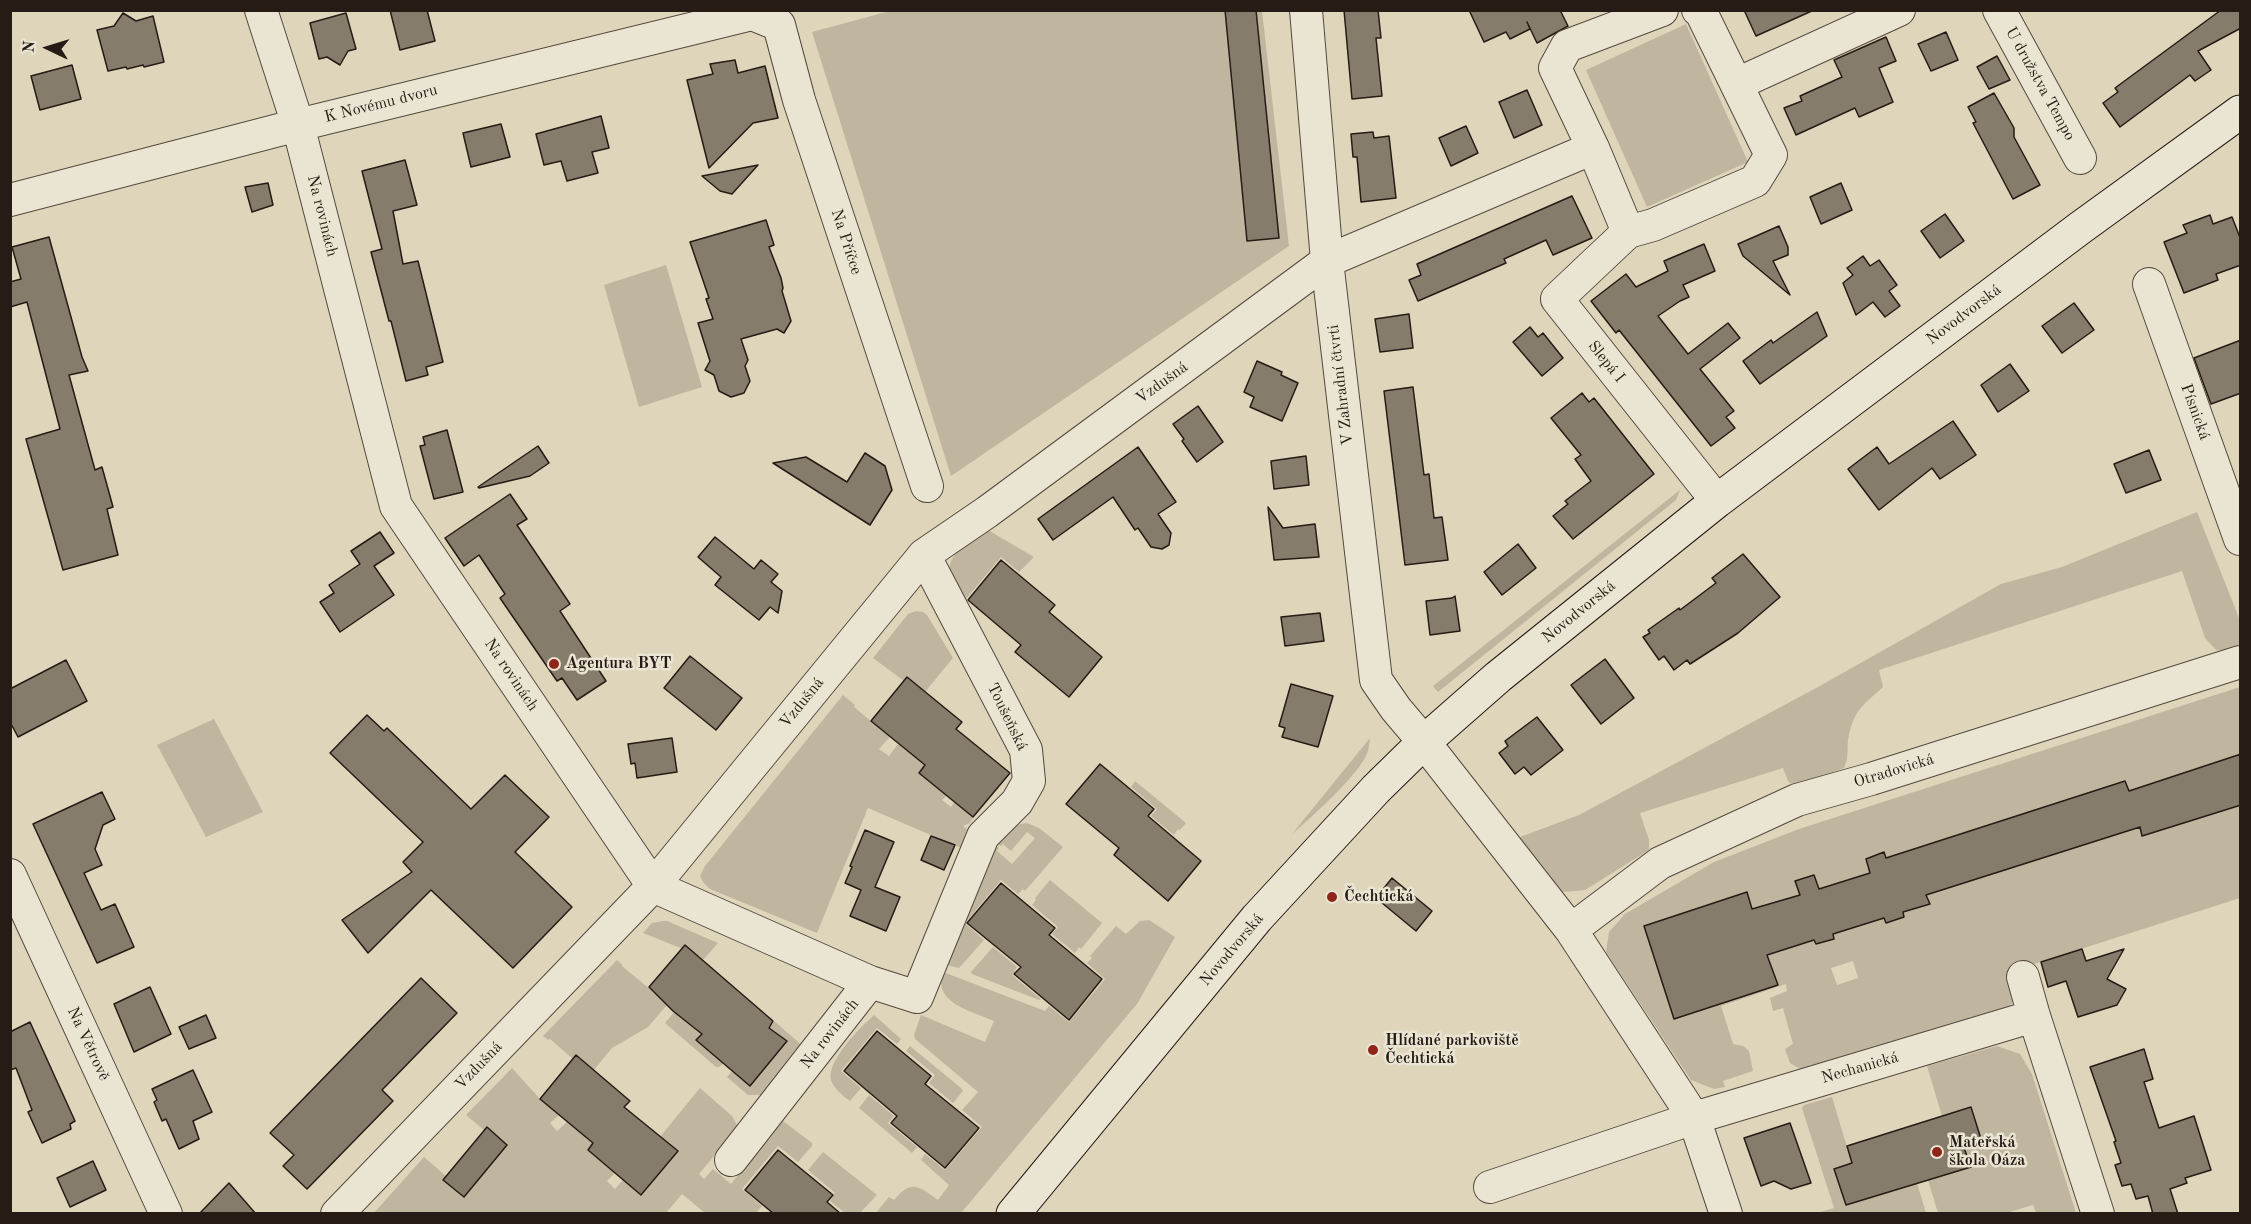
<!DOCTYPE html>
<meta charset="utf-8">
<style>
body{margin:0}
#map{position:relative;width:2251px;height:1224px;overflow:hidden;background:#dfd5bb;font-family:"Old Standard TT",serif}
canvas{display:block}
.frame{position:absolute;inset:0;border:12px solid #261b15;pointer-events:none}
.north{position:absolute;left:18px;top:18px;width:60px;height:60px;-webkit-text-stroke:4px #eae4d3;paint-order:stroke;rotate:274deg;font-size:16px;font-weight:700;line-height:24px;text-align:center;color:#261b15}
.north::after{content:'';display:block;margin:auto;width:21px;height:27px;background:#261b15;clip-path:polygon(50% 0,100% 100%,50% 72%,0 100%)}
</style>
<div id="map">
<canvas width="2251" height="1224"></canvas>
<div class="frame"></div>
<div class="north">N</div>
</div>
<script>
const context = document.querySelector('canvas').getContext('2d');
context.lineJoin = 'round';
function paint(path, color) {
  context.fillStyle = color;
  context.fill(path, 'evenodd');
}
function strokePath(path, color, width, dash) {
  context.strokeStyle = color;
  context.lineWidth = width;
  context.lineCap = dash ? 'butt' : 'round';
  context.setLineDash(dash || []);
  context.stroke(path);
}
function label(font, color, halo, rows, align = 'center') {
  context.font = font + ' "Old Standard TT",serif';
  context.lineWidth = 5;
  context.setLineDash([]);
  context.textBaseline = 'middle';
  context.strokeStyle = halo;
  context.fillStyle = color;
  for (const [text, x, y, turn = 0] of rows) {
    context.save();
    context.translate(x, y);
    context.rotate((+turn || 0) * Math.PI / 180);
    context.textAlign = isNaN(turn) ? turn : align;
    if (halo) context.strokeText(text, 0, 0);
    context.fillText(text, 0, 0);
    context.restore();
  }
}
paint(new Path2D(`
 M 890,11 L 1262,11 L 1289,246 L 951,476 L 812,32 Z
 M 1686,24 L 1748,162 L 1647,207 L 1586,70 Z
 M 666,265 L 702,387 L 639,407 L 604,285 Z
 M 1680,490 L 1676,500 L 1438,692 L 1433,686 Z
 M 2197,512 L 2239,618 L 2240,643 L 2233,651 L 2216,650 L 2205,638 L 2182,571 L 1879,670 L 1883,687 C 1862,706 1853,711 1848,740 C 1847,751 1849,757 1844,768 L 1794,786 L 1788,781 L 1783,768 L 1640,813 L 1649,840 L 1649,850 L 1585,890 L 1563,892 L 1551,883 L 1520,837 L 1579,815 L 1818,687 L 2001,584 L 2062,567 Z
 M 988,530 L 1034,557 L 1019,572 L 1001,557 L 965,600 C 960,592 951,579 950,570 C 947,552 976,539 988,530 Z
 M 916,611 L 923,612 L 927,615 L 953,658 L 925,692 L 904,681 L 873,658 L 908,614 Z
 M 2240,687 L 2240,754 L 2129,791 L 2125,781 L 1912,850 L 1889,867 L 1885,853 L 1866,859 L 1870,873 L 1819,889 L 1814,875 L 1796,881 L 1800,895 L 1773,903 L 1754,914 L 1747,892 L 1644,926 L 1675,1019 L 1777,985 L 1767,952 L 1814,940 L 1816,945 L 1834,939 L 1833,934 L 1884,918 L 1904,916 L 1903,912 L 1929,904 L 1926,895 L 2140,827 L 2142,836 L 2240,805 L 2240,898 L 2009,972 L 2014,992 L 2012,1004 L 2005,1010 L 1815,1070 L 1800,1069 L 1790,1063 L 1785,1049 L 1793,1044 L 1783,1008 L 1773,1011 L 1770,998 L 1787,991 L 1786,984 L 1721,1006 L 1733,1044 L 1743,1046 L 1749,1051 L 1753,1071 L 1723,1081 L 1725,1087 L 1714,1089 L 1691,1080 L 1606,952 L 1609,932 L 1625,914 L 1714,862 L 1799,829 ZM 1853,961 L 1858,978 L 1837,985 L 1831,968 Z
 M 843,695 L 855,705 L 854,707 L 890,737 L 879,749 L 889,756 L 898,744 L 925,765 L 919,773 L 947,795 L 942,800 L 951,807 L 954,802 L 973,817 L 970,823 L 963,826 L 967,829 L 961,848 L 868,808 L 817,933 L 710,889 L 703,882 L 700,876 L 705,866 Z
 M 214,719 L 263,812 L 206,837 L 157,745 Z
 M 1370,738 C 1369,744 1369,751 1366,756 C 1354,779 1313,816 1292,834 Z
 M 1135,781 L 1186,823 L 1180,830 L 1178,829 L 1174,835 L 1151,816 L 1157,809 L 1131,787 Z
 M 1027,823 L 1039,828 L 1063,847 L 1025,891 L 1023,889 L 1018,894 L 1001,880 L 965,923 L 984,940 L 959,968 L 946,965 L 996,846 L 999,848 L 997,851 L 1012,864 L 1035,838 L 1027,832 L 1011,851 L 1003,844 L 1001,846 L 997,844 L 1015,825 Z
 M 1050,880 L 1102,923 L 1081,949 L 1079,947 L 1075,953 L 1052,934 L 1058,927 L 1032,905 L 1036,900 L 1035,898 Z
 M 1149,920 L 1175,937 L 1137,1004 L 961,1213 L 875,1214 L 889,1197 L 894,1200 C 911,1179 919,1186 938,1200 L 949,1185 L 921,1160 L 925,1154 L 945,1170 L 982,1127 L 962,1110 L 978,1092 L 915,1039 L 914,1035 L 921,1015 L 985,1042 L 994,1021 C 972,1011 932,1003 943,972 L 1045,1011 L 1049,1006 L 1069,1022 L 1105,979 L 1087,963 L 1092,958 L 1090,956 L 1116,926 L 1126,934 L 1140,921 Z
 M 663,921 L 667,921 L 718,943 L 703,960 L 686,946 L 683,949 L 643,933 L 652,923 Z
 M 993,947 L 1017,967 L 1012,975 L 1041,999 L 1039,1000 L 972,974 L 971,972 Z
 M 617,960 L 622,964 L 622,966 L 668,1004 L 648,1027 L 612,1048 L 594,1070 L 577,1056 L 573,1059 L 550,1039 L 548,1040 L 543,1036 Z
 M 675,1011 L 702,1034 L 697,1041 L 724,1063 L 719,1067 L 716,1067 L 665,1023 Z
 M 874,1015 L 901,1039 L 897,1044 L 877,1028 L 841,1071 L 861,1088 L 850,1101 C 842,1095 834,1089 831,1080 C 826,1061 861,1027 874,1015 Z
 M 774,1021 L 804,1047 L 762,1095 L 748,1095 L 727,1077 L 732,1071 L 751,1085 L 787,1042 L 769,1028 Z
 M 910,1046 L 961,1088 L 963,1091 L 953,1103 L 929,1083 L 935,1075 L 906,1051 Z
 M 1997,1046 L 2020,1054 L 2032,1074 L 2076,1213 L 2036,1213 L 2033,1205 L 2006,1213 L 1938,1213 L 1928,1180 L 1970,1167 L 1964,1145 L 1981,1139 L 1972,1107 L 1942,1116 L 1927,1066 Z
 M 512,1068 L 540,1099 L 559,1115 L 550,1123 L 557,1131 L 567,1122 L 593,1143 L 588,1151 L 615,1173 L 607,1181 L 615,1189 L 623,1180 L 642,1195 L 678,1152 L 660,1137 L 700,1088 L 732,1116 L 738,1127 L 699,1174 L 704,1179 L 713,1169 L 731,1184 L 783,1121 L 812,1143 L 812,1146 L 798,1162 L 778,1146 L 742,1189 L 762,1206 L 756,1213 L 705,1213 L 682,1194 L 666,1213 L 373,1214 L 424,1157 L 446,1176 L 444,1180 L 465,1197 L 507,1145 L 487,1128 L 484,1130 L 466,1115 Z
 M 869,1095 L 894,1116 L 888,1123 L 917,1147 L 912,1153 L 859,1108 Z
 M 1832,1097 L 1852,1164 L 1834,1169 L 1846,1205 L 1917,1183 L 1926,1213 L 1817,1213 L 1834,1208 L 1802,1108 L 1804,1105 Z
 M 823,1152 L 877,1195 L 860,1213 L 845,1213 L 830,1201 L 835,1193 L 808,1170 Z`), '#c0b59f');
const building = new Path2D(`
 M 390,10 L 427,10 L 435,41 L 400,50 Z
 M 1225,10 L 1256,10 L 1279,238 L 1247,241 Z
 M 1344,10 L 1378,10 L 1381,38 L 1376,38 L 1382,96 L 1352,99 Z
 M 1469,10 L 1560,10 L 1568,26 L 1537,43 L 1527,22 L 1530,29 L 1510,39 L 1506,32 L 1484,42 Z
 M 1744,10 L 1814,10 L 1756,36 Z
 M 2221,10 L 2241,10 L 2241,28 L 2198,51 L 2211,70 L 2195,81 L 2190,75 L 2120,127 L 2103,103 L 2118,92 L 2115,88 Z
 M 123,13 L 136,21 L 153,16 L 164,62 L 144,67 L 143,65 L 127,69 L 126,67 L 108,71 L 97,30 L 114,26 Z
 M 346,13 L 356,49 L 348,51 L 340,65 L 327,57 L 319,59 L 310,23 Z
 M 1946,32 L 1958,60 L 1931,71 L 1918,44 Z
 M 1886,37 L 1896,61 L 1879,68 L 1893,102 L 1859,117 L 1855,108 L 1796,135 L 1784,108 L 1802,101 L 1800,96 L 1842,77 L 1834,60 Z
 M 1997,56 L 2010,80 L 1989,89 L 1977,67 Z
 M 735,60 L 738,73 L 765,66 L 778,118 L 753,123 L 709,168 L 687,80 L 713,74 L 710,64 Z
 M 72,65 L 81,99 L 40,110 L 31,76 Z
 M 1527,90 L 1542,125 L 1514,138 L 1499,102 Z
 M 1994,93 L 2014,128 L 2014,137 L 2040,185 L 2013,199 L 1973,123 L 1976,122 L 1968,107 Z
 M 601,116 L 609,148 L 592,152 L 598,173 L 567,181 L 561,161 L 544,165 L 536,134 Z
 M 501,124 L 510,157 L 471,167 L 463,133 Z
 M 1466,126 L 1478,153 L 1451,166 L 1439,138 Z
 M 1373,132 L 1374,138 L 1389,136 L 1396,198 L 1361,202 L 1357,157 L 1353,157 L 1351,134 Z
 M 405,160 L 417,205 L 393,211 L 403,264 L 418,261 L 443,362 L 426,367 L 428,375 L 406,381 L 391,321 L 389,321 L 371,252 L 382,249 L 362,171 Z
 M 758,165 L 732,194 L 720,191 L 702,176 Z
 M 268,183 L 273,205 L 252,212 L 245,187 Z
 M 1841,183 L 1852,210 L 1821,224 L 1810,197 Z
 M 1572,196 L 1592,238 L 1553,255 L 1546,240 L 1504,259 L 1506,263 L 1418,301 L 1409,280 L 1421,275 L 1417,264 Z
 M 1945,214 L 1964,241 L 1940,258 L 1921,231 Z
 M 2210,215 L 2213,224 L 2232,217 L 2241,240 L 2241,265 L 2216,274 L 2218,280 L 2184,293 L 2164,242 L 2187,233 L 2183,225 Z
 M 766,220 L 774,245 L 769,247 L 781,278 L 783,288 L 782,291 L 791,321 L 784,333 L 777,329 L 741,339 L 748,360 L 745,366 L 750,381 L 744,393 L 731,397 L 719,391 L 714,375 L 705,370 L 710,361 L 698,323 L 713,319 L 706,299 L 709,298 L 690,242 Z
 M 1779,226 L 1788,247 L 1788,255 L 1773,261 L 1790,295 L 1743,256 L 1738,244 Z
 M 49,237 L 82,357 L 88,371 L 69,375 L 95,470 L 102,467 L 113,507 L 107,509 L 118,555 L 63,570 L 26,439 L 60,429 L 27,302 L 10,307 L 10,282 L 21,279 L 12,247 Z
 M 1704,244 L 1715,271 L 1683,285 L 1689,297 L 1680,301 L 1658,316 L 1688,354 L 1728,323 L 1740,338 L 1700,369 L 1734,411 L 1726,417 L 1735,428 L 1711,446 L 1619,330 L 1616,333 L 1591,301 L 1626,274 L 1636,287 L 1668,271 L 1664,261 Z
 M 1863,256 L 1870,266 L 1879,260 L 1897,285 L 1889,291 L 1900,306 L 1885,317 L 1873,302 L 1856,315 L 1843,283 L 1853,275 L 1847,268 Z
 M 2074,303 L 2094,330 L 2062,353 L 2042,326 Z
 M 1817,312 L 1827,336 L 1760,384 L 1743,361 L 1771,340 L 1773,343 Z
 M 1409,314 L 1413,348 L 1380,352 L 1375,319 Z
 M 1530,327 L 1538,337 L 1543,333 L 1563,358 L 1542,376 L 1513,342 Z
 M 2241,340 L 2241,393 L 2211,404 L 2194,358 Z
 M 1257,361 L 1282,372 L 1281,375 L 1298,383 L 1282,421 L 1250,407 L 1254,397 L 1244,392 Z
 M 2010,364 L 2029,391 L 1998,412 L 1981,385 Z
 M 1413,387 L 1424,475 L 1429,474 L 1434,518 L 1442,517 L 1448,560 L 1405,565 L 1384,391 Z
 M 1582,393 L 1589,402 L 1594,398 L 1654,474 L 1573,539 L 1553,516 L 1568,504 L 1565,501 L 1591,481 L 1575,459 L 1581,455 L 1551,418 Z
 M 1198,406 L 1223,442 L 1197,462 L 1182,441 L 1184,439 L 1173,424 Z
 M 1953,421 L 1976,455 L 1940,479 L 1932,468 L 1879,510 L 1848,469 L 1877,447 L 1889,464 Z
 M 447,430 L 463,492 L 434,499 L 420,446 L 425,445 L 423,437 Z
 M 538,446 L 549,463 L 530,476 L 479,488 L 478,487 Z
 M 1138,447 L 1176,502 L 1158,514 L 1171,533 L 1169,545 L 1162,549 L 1151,547 L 1138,528 L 1135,530 L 1113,497 L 1053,540 L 1038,519 Z
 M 2149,450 L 2161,480 L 2126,493 L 2114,464 Z
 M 865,453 L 885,466 L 892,490 L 870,525 L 773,463 L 806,457 L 847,482 Z
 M 1306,456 L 1309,485 L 1274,489 L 1271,461 Z
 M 510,494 L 527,519 L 517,525 L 570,604 L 560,611 L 606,681 L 577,700 L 562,678 L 557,681 L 500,598 L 505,594 L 479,555 L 464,566 L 445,538 Z
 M 1268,507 L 1283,528 L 1315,524 L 1319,557 L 1274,560 Z
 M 380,532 L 394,553 L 374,566 L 394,595 L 340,632 L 320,602 L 334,593 L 329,585 L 360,564 L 351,551 Z
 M 715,537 L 754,569 L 761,560 L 778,574 L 771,582 L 782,591 L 778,613 L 770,607 L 759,620 L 715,585 L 721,577 L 698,557 Z
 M 1518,544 L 1536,568 L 1502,595 L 1484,572 Z
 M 1743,554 L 1780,597 L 1738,633 L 1690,664 L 1687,660 L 1674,670 L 1664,656 L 1659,660 L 1643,637 L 1650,633 L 1648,630 L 1679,608 L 1680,610 L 1716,583 L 1712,578 Z
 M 1001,560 L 1055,605 L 1049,612 L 1102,657 L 1069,697 L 1015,652 L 1021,645 L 968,600 Z
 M 1455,596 L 1460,631 L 1430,635 L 1426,601 L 1452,598 Z
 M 1320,613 L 1324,641 L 1285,646 L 1281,617 Z
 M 690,656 L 742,698 L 716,730 L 664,688 Z
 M 1605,659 L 1634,698 L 1601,724 L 1571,685 Z
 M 66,660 L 87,701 L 18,737 L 10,722 L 10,689 Z
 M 907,677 L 962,722 L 956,729 L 1010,773 L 973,817 L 919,773 L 925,765 L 871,721 Z
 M 1291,684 L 1333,696 L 1318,747 L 1282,737 L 1285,728 L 1279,726 Z
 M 367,715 L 384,731 L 387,728 L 471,809 L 505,775 L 549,817 L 515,852 L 572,907 L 513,968 L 431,890 L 368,953 L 342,920 L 412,872 L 403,862 L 423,842 L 330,753 Z
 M 1537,717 L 1563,750 L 1531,775 L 1524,767 L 1515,774 L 1499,753 L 1508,746 L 1505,741 Z
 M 672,738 L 677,772 L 637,778 L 635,763 L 631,764 L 628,744 Z
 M 2241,754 L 2241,805 L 2142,836 L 2140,827 L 1926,895 L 1930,904 L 1903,912 L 1904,917 L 1886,923 L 1884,918 L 1833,934 L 1834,939 L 1816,944 L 1814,940 L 1767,955 L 1778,985 L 1674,1019 L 1644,926 L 1747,892 L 1752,909 L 1800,895 L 1795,881 L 1814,875 L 1819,889 L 1870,873 L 1866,859 L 1884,852 L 1886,858 L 2125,781 L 2129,791 Z
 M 1100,764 L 1154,809 L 1148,816 L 1201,861 L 1168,901 L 1114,855 L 1119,848 L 1066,804 Z
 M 102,792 L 115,819 L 103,825 L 95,849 L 102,865 L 84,873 L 101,910 L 115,904 L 134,947 L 97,963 L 33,824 Z
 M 865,830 L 894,842 L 875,887 L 900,897 L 886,931 L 850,916 L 861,890 L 845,883 L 852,867 L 850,866 Z
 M 931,836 L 955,845 L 944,870 L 921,860 Z
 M 1392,878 L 1432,911 L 1416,931 L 1376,898 Z
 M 1001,883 L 1055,928 L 1049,935 L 1102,979 L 1069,1020 L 1014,974 L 1021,967 L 967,923 Z
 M 685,945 L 773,1021 L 769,1028 L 787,1041 L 750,1086 L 696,1040 L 702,1034 L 673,1011 L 649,987 Z
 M 2082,949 L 2086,961 L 2124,949 L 2107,979 L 2126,989 L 2117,1005 L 2078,1017 L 2066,981 L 2048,987 L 2041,962 Z
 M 421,978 L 457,1013 L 382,1090 L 393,1101 L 307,1189 L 283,1166 L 294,1155 L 270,1133 Z
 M 150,987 L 171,1034 L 134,1052 L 114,1004 Z
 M 206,1015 L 216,1038 L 189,1049 L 179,1027 Z
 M 30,1022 L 75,1121 L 70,1124 L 71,1129 L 42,1143 L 28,1112 L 32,1110 L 16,1068 L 10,1070 L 10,1032 Z
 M 877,1031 L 931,1076 L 925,1084 L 979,1128 L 945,1168 L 891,1123 L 897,1116 L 844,1071 Z
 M 2144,1049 L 2153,1079 L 2144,1082 L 2159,1128 L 2194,1116 L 2211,1170 L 2185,1178 L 2187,1183 L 2170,1189 L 2178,1214 L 2153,1214 L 2148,1196 L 2136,1199 L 2131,1184 L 2122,1186 L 2115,1165 L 2121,1163 L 2114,1142 L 2116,1141 L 2090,1067 Z
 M 576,1055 L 630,1101 L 624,1107 L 678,1151 L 641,1195 L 588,1150 L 593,1143 L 540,1099 Z
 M 193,1070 L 212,1112 L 193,1121 L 199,1139 L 179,1149 L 166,1119 L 162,1121 L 154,1102 L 157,1100 L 152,1089 Z
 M 1971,1107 L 1981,1139 L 1963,1145 L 1971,1167 L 1846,1205 L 1834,1169 L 1852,1163 L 1847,1146 Z
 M 1790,1123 L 1811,1183 L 1791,1189 L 1774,1181 L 1761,1186 L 1744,1138 Z
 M 487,1127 L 507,1145 L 464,1197 L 443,1180 Z
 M 778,1150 L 833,1195 L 827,1202 L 841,1214 L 774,1214 L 745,1190 Z
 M 93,1161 L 106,1190 L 70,1207 L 57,1178 Z
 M 229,1183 L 256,1214 L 199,1214 Z`);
paint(building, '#867c6b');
strokePath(building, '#261b15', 1.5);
const minor = new Path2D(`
 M 261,10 L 298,125 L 396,506 L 653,886 L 870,982 L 917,997 L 983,836 L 1017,802 L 1029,781 L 1026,750 L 924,555
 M 1306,10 L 1327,261 L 1376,680 L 1396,709 L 1424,742 L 1571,930 L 1694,1118 L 1726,1214
 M 1662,10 L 1567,46 L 1555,68 L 1593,148 L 1628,232 L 1653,225 L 1755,181 L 1771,155 L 1701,12 L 1698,10
 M 1999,10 L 2080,158
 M 1737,84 L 1899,10
 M 10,200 L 298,125 L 752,14 L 779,25 L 799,100 L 927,486
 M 1628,232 L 1557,299 L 1717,501
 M 2149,284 L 2240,539
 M 10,875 L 166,1214
 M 1571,930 L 1660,863 L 1797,800 L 1871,779 L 2240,662
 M 2023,977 L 2034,1016
 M 731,1160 L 870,982
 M 1490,1187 L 1694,1118 L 2034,1016 L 2098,1214
 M 337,1214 L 653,886 L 924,555 L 987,512 L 1327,261 L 1593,148`);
const secondary = new Path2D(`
 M 1013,1214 L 1257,918 L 1376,789 L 1424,742 L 1498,677 L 1717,501 L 2080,228 L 2240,112`);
strokePath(minor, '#544a3e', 34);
strokePath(secondary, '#261b15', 35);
strokePath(minor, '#eae4d3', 32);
strokePath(secondary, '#eae4d3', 33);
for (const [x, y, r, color] of [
 [554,664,6,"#8f2418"],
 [1332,897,6,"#8f2418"],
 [1373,1050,6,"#8f2418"],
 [1937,1152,6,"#8f2418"]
]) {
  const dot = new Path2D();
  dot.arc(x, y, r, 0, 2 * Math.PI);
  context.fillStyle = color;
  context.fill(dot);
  strokePath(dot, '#eae4d3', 2);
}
label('16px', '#261b15', '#eae4d3', [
 ["U družstva Tempo",2040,84,61],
 ["K Novému dvoru",381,104,-14],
 ["Na rovinách",322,216,76],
 ["Na Příčce",846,242,72],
 ["Novodvorská",1964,315,-37],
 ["Slepá I",1606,362,51],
 ["Vzdušná",1162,383,-36],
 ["V Zahradní čtvrti",1341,385,-97],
 ["Písnická",2195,412,70],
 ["Novodvorská",1579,612,-39],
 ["Na rovinách",511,675,56],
 ["Vzdušná",802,703,-51],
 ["Toušeňská",1007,717,64],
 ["Otradovická",1894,771,-17],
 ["Novodvorská",1232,950,-50],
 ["Na rovinách",830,1034,-52],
 ["Na Větrově",88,1044,65],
 ["Vzdušná",479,1066,-46],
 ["Nechanická",1860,1068,-16]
]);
label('bold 16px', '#261b15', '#eae4d3', [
 ["Agentura BYT",566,664],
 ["Čechtická",1344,897],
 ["Hlídané parkoviště",1385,1041],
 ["Čechtická",1385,1059],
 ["Mateřská",1949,1143],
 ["škola Oáza",1949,1161]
], 'left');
</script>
